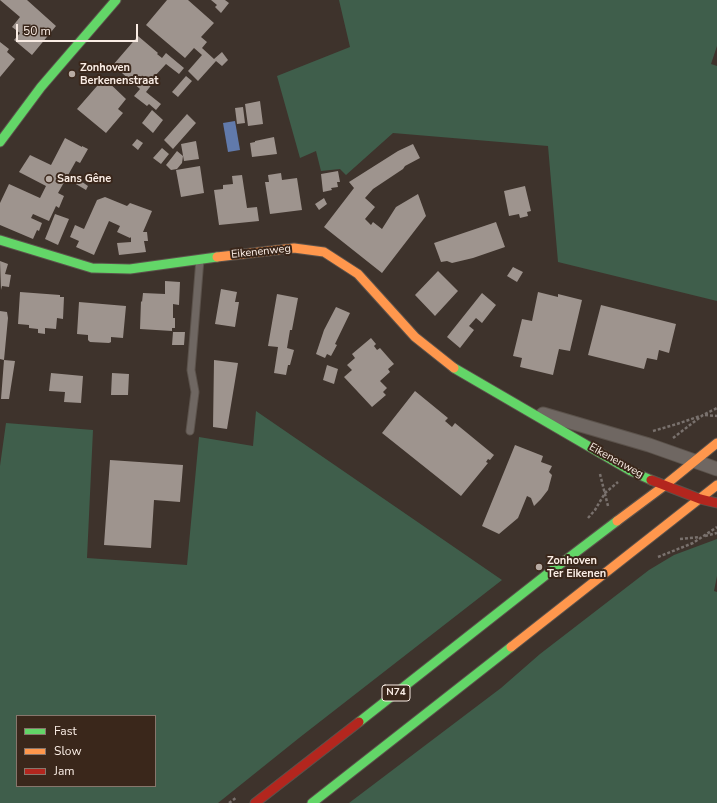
<!DOCTYPE html>
<meta charset="utf-8">
<style>
body{margin:0}
#map{position:relative;width:717px;height:803px;overflow:hidden;background:#3e332c;font-family:"Nunito Sans",sans-serif}
canvas{display:block}
.legend{position:absolute;left:16px;top:715px;width:140px;height:72px;box-sizing:border-box;background:#3a271b;border:1px solid #87766c;margin:0;padding:5px 7px;list-style:none;font-size:12px;color:#faede5}
.legend li{display:flex;align-items:center;gap:8px;height:20px}
.legend b{width:20px;border:1px solid #87766c}
.scale{position:absolute;left:16px;top:24px;width:122px;height:18px;box-sizing:border-box;border:2px solid #faede5;border-top:0;padding-left:5px;font-size:12px;line-height:14px;white-space:nowrap;color:#faede5;-webkit-text-stroke:3px #3a271b;paint-order:stroke}
</style>
<div id="map">
<canvas width="717" height="803"></canvas>
<ul class="legend">
<li><b style="height:5px;background:#63d668"></b>Fast</li>
<li><b style="height:5px;background:#ff974d"></b>Slow</li>
<li><b style="height:5px;background:#b3261e"></b>Jam</li>
</ul>
<div class="scale">50 m</div>
</div>
<script>
const context = document.querySelector('canvas').getContext('2d');
context.lineJoin = 'round';
function paint(path, color) {
  context.fillStyle = color;
  context.fill(path, 'evenodd');
}
function strokePath(path, color, width, dash) {
  context.strokeStyle = color;
  context.lineWidth = width;
  context.lineCap = dash ? 'butt' : 'round';
  context.setLineDash(dash || []);
  context.stroke(path);
}
function label(font, color, halo, rows, align = 'center') {
  context.font = font + ' "Nunito Sans",sans-serif';
  context.lineWidth = 4;
  context.setLineDash([]);
  context.textBaseline = 'middle';
  context.strokeStyle = halo;
  context.fillStyle = color;
  for (const [text, x, y, turn = 0] of rows) {
    context.save();
    context.translate(x, y);
    context.rotate((+turn || 0) * Math.PI / 180);
    context.textAlign = isNaN(turn) ? turn : align;
    if (halo) context.strokeText(text, 0, 0);
    context.fillText(text, 0, 0);
    context.restore();
  }
}
paint(new Path2D(`
 M 339,0 L 717,0 L 717,46 L 711,64 L 717,66 L 717,301 L 558,262 L 548,146 L 393,133 L 346,175 L 340,169 L 321,171 L 316,151 L 300,158 L 277,76 L 350,47 Z
 M 256,411 L 502,580 L 299,738 L 218,803 L 0,803 L 0,466 L 6,423 L 93,430 L 87,558 L 187,565 L 199,437 L 253,446 ZM 17,716 L 155,716 L 155,786 L 17,786 Z
 M 717,539 L 717,576 L 714,591 L 717,592 L 717,803 L 349,803 L 501,688 L 540,654 L 649,570 L 674,555 Z`), '#3f5e4b');
paint(new Path2D(`
 M 235,121 L 240,150 L 228,152 L 223,123 Z`), '#617aab');
paint(new Path2D(`
 M 0,0 L 27,0 L 56,26 L 32,55 L 14,40 L 20,33 L 12,27 L 20,17 Z
 M 167,0 L 188,0 L 214,23 L 201,37 L 207,42 L 202,48 L 214,59 L 222,52 L 228,60 L 222,66 L 216,61 L 198,81 L 188,71 L 202,55 L 194,48 L 185,58 L 146,25 Z
 M 211,0 L 225,0 L 229,3 L 221,13 L 215,7 L 217,5 Z
 M 138,36 L 158,53 L 157,54 L 162,58 L 166,53 L 184,68 L 179,74 L 166,64 L 154,77 L 156,79 L 146,92 L 161,104 L 156,110 L 149,104 L 147,106 L 134,96 L 140,89 L 113,65 Z
 M 0,42 L 9,49 L 7,52 L 15,59 L 0,77 Z
 M 186,76 L 192,81 L 178,97 L 172,92 Z
 M 104,78 L 126,99 L 118,109 L 123,113 L 106,133 L 77,109 Z
 M 260,101 L 263,124 L 248,126 L 245,104 Z
 M 243,107 L 245,123 L 237,124 L 235,108 Z
 M 152,110 L 163,120 L 153,133 L 142,123 Z
 M 187,114 L 196,123 L 173,149 L 164,140 Z
 M 274,137 L 277,154 L 252,157 L 250,143 L 255,142 L 255,141 Z
 M 65,138 L 82,147 L 82,146 L 88,149 L 80,163 L 76,161 L 58,193 L 64,196 L 59,208 L 56,206 L 49,221 L 33,214 L 31,218 L 42,223 L 39,231 L 37,230 L 33,239 L 0,225 L 0,203 L 9,184 L 40,198 L 46,186 L 19,172 L 30,155 L 51,165 Z
 M 137,139 L 143,143 L 138,150 L 132,145 Z
 M 196,141 L 199,159 L 184,161 L 181,144 Z
 M 413,144 L 420,158 L 405,166 L 403,169 L 373,189 L 365,198 L 375,207 L 365,219 L 371,225 L 373,222 L 382,229 L 396,207 L 418,194 L 426,216 L 382,273 L 324,227 L 354,188 L 349,182 L 398,151 Z
 M 162,148 L 169,154 L 161,164 L 153,158 Z
 M 177,151 L 183,156 L 182,163 L 177,169 L 171,170 L 166,165 Z
 M 200,166 L 204,193 L 181,197 L 176,170 Z
 M 338,171 L 340,182 L 337,182 L 338,187 L 331,188 L 332,190 L 323,192 L 321,174 Z
 M 281,173 L 282,180 L 297,178 L 302,210 L 270,214 L 265,182 L 269,182 L 268,175 Z
 M 72,175 L 88,186 L 86,190 L 69,180 Z
 M 242,175 L 247,208 L 257,207 L 259,221 L 219,225 L 214,190 L 223,189 L 223,185 L 233,184 L 232,176 Z
 M 525,186 L 531,211 L 527,212 L 528,216 L 520,218 L 519,214 L 509,216 L 504,191 Z
 M 105,197 L 127,206 L 130,203 L 152,211 L 143,232 L 147,232 L 148,241 L 144,241 L 146,252 L 119,255 L 117,243 L 131,242 L 131,237 L 130,238 L 117,232 L 120,226 L 109,221 L 94,255 L 76,247 L 79,241 L 70,237 L 75,225 L 84,229 L 97,200 Z
 M 324,198 L 327,204 L 319,210 L 315,204 Z
 M 55,214 L 69,219 L 58,245 L 45,239 Z
 M 496,222 L 505,247 L 473,258 L 452,263 L 447,261 L 441,262 L 434,243 Z
 M 0,261 L 8,264 L 5,274 L 11,275 L 9,287 L 2,286 L 1,290 Z
 M 513,267 L 523,272 L 517,282 L 507,276 Z
 M 438,271 L 458,291 L 435,316 L 415,295 Z
 M 165,281 L 180,282 L 179,305 L 173,304 L 173,318 L 175,318 L 175,328 L 172,328 L 172,331 L 140,329 L 141,301 L 142,302 L 143,293 L 165,294 Z
 M 221,289 L 237,292 L 235,302 L 239,302 L 235,327 L 215,324 Z
 M 20,292 L 60,295 L 60,297 L 64,297 L 63,319 L 57,318 L 56,329 L 45,328 L 45,334 L 38,333 L 38,329 L 29,328 L 29,325 L 18,324 Z
 M 538,292 L 558,297 L 558,294 L 582,300 L 570,351 L 559,349 L 553,375 L 520,367 L 522,358 L 513,356 L 522,319 L 532,321 Z
 M 482,293 L 496,305 L 482,323 L 476,318 L 469,326 L 474,330 L 460,348 L 447,337 Z
 M 277,294 L 298,298 L 292,330 L 290,330 L 287,348 L 294,350 L 290,365 L 288,365 L 286,375 L 274,373 L 278,347 L 268,346 Z
 M 79,302 L 126,306 L 123,338 L 111,337 L 111,342 L 109,343 L 90,342 L 88,340 L 88,335 L 77,334 Z
 M 601,305 L 676,324 L 669,353 L 659,350 L 657,360 L 647,358 L 644,369 L 588,355 Z
 M 336,307 L 350,313 L 335,344 L 337,345 L 331,356 L 327,354 L 325,358 L 316,354 L 324,330 Z
 M 0,311 L 7,312 L 8,318 L 4,360 L 0,359 Z
 M 173,332 L 185,332 L 184,345 L 172,345 Z
 M 371,338 L 376,344 L 374,346 L 377,350 L 380,348 L 394,364 L 388,369 L 390,372 L 380,381 L 387,388 L 383,392 L 386,395 L 372,407 L 344,377 L 352,370 L 347,365 L 355,358 L 352,354 Z
 M 4,360 L 15,361 L 9,399 L 1,399 Z
 M 214,360 L 238,363 L 227,429 L 213,427 Z
 M 327,365 L 338,369 L 334,384 L 323,380 Z
 M 51,373 L 83,376 L 81,403 L 64,402 L 65,392 L 49,391 Z
 M 112,373 L 129,374 L 128,395 L 111,395 Z
 M 415,391 L 448,418 L 445,421 L 452,427 L 455,423 L 494,455 L 490,460 L 488,459 L 486,462 L 488,463 L 461,496 L 382,433 Z
 M 515,445 L 543,456 L 541,462 L 552,466 L 549,472 L 552,475 L 548,490 L 541,499 L 534,506 L 531,498 L 527,496 L 518,518 L 499,534 L 482,526 Z
 M 110,460 L 183,465 L 180,502 L 154,500 L 151,548 L 104,545 Z`), '#9e948e');
const lane = new Path2D(`
 M 190,431 L 195,392 L 191,370 L 200,259`);
const street = new Path2D(`
 M 543,414 L 649,445 L 717,469`);
const fast = new Path2D(`
 M 0,142 L 41,87 L 116,0
 M 0,240 L 92,268 L 130,269 L 217,257
 M 454,368 L 631,471 L 651,480
 M 359,722 L 546,575 L 617,521
 M 312,803 L 511,647`);
const slow = new Path2D(`
 M 217,257 L 294,248 L 324,252 L 358,274 L 415,337 L 454,368
 M 617,521 L 664,486 L 717,443
 M 511,647 L 717,485`);
const jam = new Path2D(`
 M 651,480 L 700,499 L 717,503
 M 255,803 L 359,722`);
strokePath(lane, '#5b524b', 9);
strokePath(street, '#5b524b', 15);
strokePath(fast, '#5b524b', 11);
strokePath(slow, '#5b524b', 11);
strokePath(jam, '#5b524b', 11);
strokePath(new Path2D(`
 M 705,415 L 717,416
 M 653,431 L 677,424 L 700,416
 M 673,438 L 703,415 L 717,408
 M 600,474 L 608,506
 M 588,518 L 595,510 L 605,493 L 618,482
 M 705,536 L 717,533
 M 680,539 L 700,537
 M 658,557 L 693,543 L 717,527
 M 229,803 L 237,797`), '#79716d', 2.5, [3, 2]);
strokePath(lane, '#6f6762', 7);
strokePath(street, '#6f6762', 13);
strokePath(fast, '#63d668', 9);
strokePath(slow, '#ff974d', 9);
strokePath(jam, '#b3261e', 9);
for (const [x, y, r, color] of [
 [72,74,4,"#b8aca4"],
 [49,179,4,"#b8aca4"],
 [539,567,4,"#b8aca4"]
]) {
  const dot = new Path2D();
  dot.arc(x, y, r, 0, 2 * Math.PI);
  context.fillStyle = color;
  context.fill(dot);
  strokePath(dot, '#3a271b', 1.5);
}
for (const [x, y, w] of [
 [396,693,28]
]) {
  const box = new Path2D();
  box.roundRect(x - w / 2, y - 8, w, 16, 3);
  context.fillStyle = '#3a271b';
  context.fill(box);
  strokePath(box, '#faede5', 1);
}
label('bold 10px', '#faede5', null, [
 ["N74",396,693]
]);
label('bold 11px', '#faede5', '#3a271b', [
 ["Zonhoven",80,68],
 ["Berkenenstraat",80,81],
 ["Sans Gêne",57,179],
 ["Zonhoven",547,561],
 ["Ter Eikenen",547,574]
], 'left');
label('11px', '#faede5', '#3a271b', [
 ["Eikenenweg",261,252,-6],
 ["Eikenenweg",616,461,29]
]);
</script>
